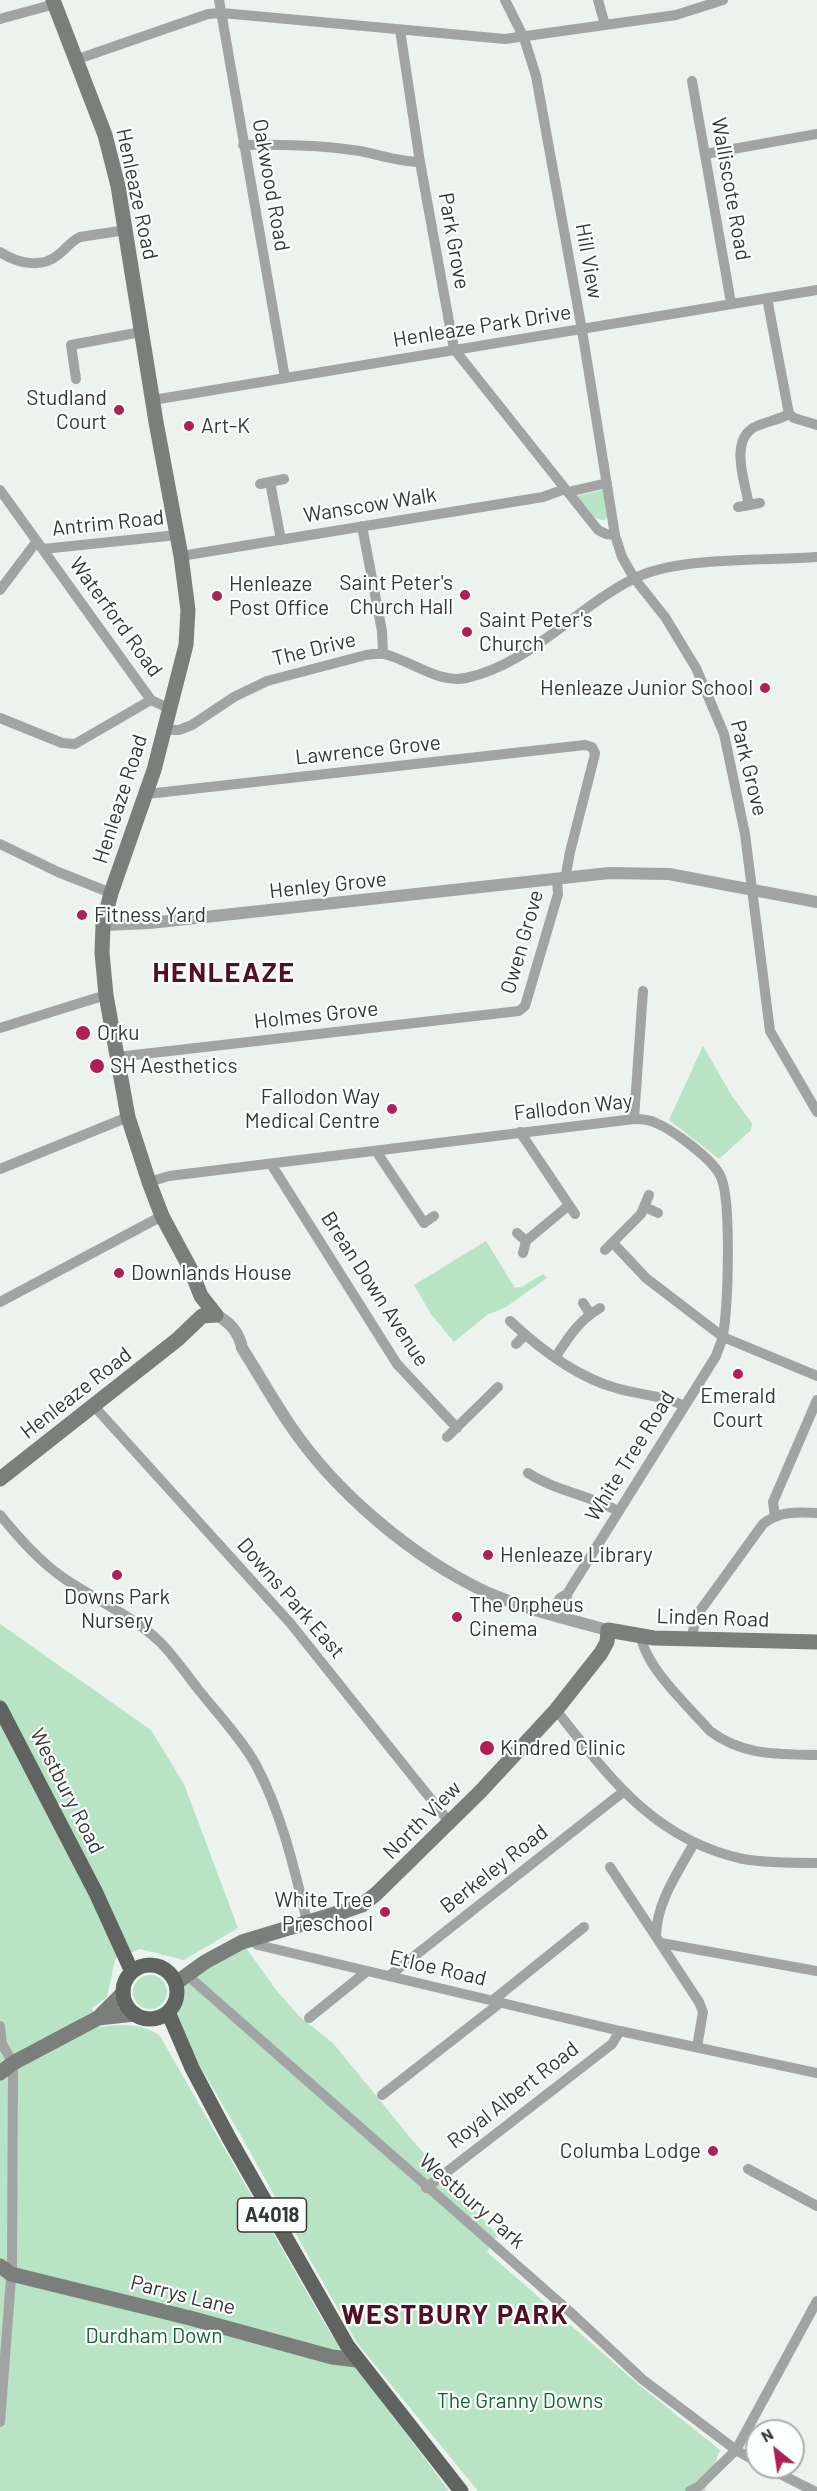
<!DOCTYPE html>
<style>
body{margin:0}
#map{position:relative;width:817px;height:2491px;overflow:hidden;background:#ecf3ee;font-family:Barlow,sans-serif}
canvas{display:block}
.north{position:absolute;left:745px;top:2419px;width:60px;height:60px;box-sizing:border-box;background:#fcfffd;border:2px solid #adafad;border-radius:50%;rotate:330deg;font-size:16px;font-weight:700;line-height:24px;text-align:center;color:#363836}
.north::after{content:'';display:block;margin:auto;width:21px;height:27px;background:#af2058;clip-path:polygon(50% 0,100% 100%,50% 72%,0 100%)}
</style>
<div id="map">
<canvas width="817" height="2491"></canvas>
<div class="north">N</div>
</div>
<script>
const context = document.querySelector('canvas').getContext('2d');
context.lineJoin = 'round';
function paint(path, color) {
  context.fillStyle = color;
  context.fill(path, 'evenodd');
}
function strokePath(path, color, width, dash) {
  context.strokeStyle = color;
  context.lineWidth = width;
  context.lineCap = dash ? 'butt' : 'round';
  context.setLineDash(dash || []);
  context.stroke(path);
}
function label(font, color, halo, rows, align = 'center') {
  context.font = font + ' Barlow,sans-serif';
  context.lineWidth = 4.5;
  context.setLineDash([]);
  context.textBaseline = 'middle';
  context.strokeStyle = halo;
  context.fillStyle = color;
  for (const [text, x, y, turn = 0] of rows) {
    context.save();
    context.translate(x, y);
    context.rotate((+turn || 0) * Math.PI / 180);
    context.textAlign = isNaN(turn) ? turn : align;
    if (halo) context.strokeText(text, 0, 0);
    context.fillText(text, 0, 0);
    context.restore();
  }
}
paint(new Path2D(`
 M 603,490 L 608,515 L 605,520 C 592,521 584,505 576,496 Z
 M 703,1046 L 732,1096 L 752,1123 L 751,1130 L 719,1159 L 669,1120 Z
 M 486,1241 L 515,1288 L 523,1286 L 543,1274 L 547,1278 L 506,1307 L 487,1315 L 454,1342 L 431,1314 L 414,1285 Z
 M 0,1624 L 151,1730 L 184,1784 L 238,1928 L 184,1960 L 140,1949 L 115,1959 L 107,1997 L 92,2008 L 100,2027 C 120,2024 143,2023 160,2036 L 329,2331 L 449,2491 L 0,2491 Z
 M 246,1948 L 277,1991 L 299,2016 L 333,2043 L 413,2141 L 497,2235 L 487,2252 L 638,2384 L 720,2450 L 705,2491 L 478,2491 L 357,2343 L 240,2134 L 172,2019 L 183,1977 Z
 M133 1992a17 17 0 1 1 34 0a17 17 0 1 1-34 0Z`), '#b8e3c4');
strokePath(new Path2D(`
 M 219,0 L 285,378
 M 505,0 L 524,38 L 536,76 L 582,330 L 615,535 L 622,557 L 634,578 L 665,617 L 696,668 L 724,734 L 745,834 L 770,1031 L 817,1112
 M 598,0 L 605,25
 M 0,19 L 55,4
 M 400,30 L 420,162 L 454,349 L 598,530 L 606,534 L 615,535
 M 75,60 L 208,14 L 222,13 L 505,39 L 676,15 L 723,0
 M 692,81 L 731,303
 M 243,145 C 282,144 322,145 360,151 C 380,155 400,162 420,162
 M 705,154 L 817,134
 M 0,252 C 17,263 41,269 58,255 C 66,249 71,241 80,237 L 126,230
 M 767,298 L 789,414 L 794,418 L 817,425
 M 76,379 L 71,345 L 141,332
 M 153,400 L 817,290
 M 270,482 L 281,540
 M 260,484 L 284,479
 M 0,490 L 151,700 L 170,709
 M 568,492 L 607,483
 M 749,505 C 745,482 728,438 757,426 C 768,421 778,420 789,414
 M 738,507 L 760,503
 M 362,526 L 382,631 L 383,654
 M 43,549 L 177,535
 M 181,556 L 543,497 L 565,489
 M 0,590 L 37,541
 M 0,718 L 62,743 L 75,744 L 151,700
 M 165,730 L 179,730 L 192,725 L 234,697 L 267,681 L 366,655 C 372,654 378,653 384,654 C 410,660 438,684 466,678 C 530,664 576,608 633,579 C 677,556 766,561 817,557
 M 147,794 L 585,745 L 592,747 L 595,753 L 594,758 L 570,852 L 565,879
 M 0,844 L 58,872 L 111,893
 M 0,1028 L 106,995
 M 117,1057 L 519,1011 L 525,1006 L 558,894 L 557,880
 M 634,1119 L 643,991
 M 520,1132 L 575,1214
 M 376,1151 L 424,1223 L 434,1216
 M 271,1164 L 397,1364 L 457,1428
 M 0,1169 L 128,1117
 M 149,1182 L 169,1176 L 634,1119 C 641,1119 649,1119 656,1123 C 673,1130 711,1158 720,1175 C 732,1197 728,1306 723,1335 C 722,1342 718,1349 716,1356 L 567,1594 L 560,1598 L 550,1615
 M 645,1207 L 658,1213
 M 517,1233 L 526,1241 L 523,1253
 M 526,1241 L 568,1206
 M 613,1243 L 646,1278 L 723,1337 L 817,1376
 M 605,1250 L 641,1214 L 649,1195
 M 0,1302 L 162,1216
 M 583,1303 L 590,1314
 M 510,1321 C 540,1349 576,1377 616,1388 C 638,1395 664,1395 684,1406
 M 516,1344 L 525,1335
 M 555,1358 C 568,1338 579,1320 600,1308
 M 93,1405 L 291,1624 L 450,1823
 M 447,1437 L 498,1387
 M 528,1473 C 556,1491 589,1495 618,1511
 M 0,1515 C 19,1538 40,1562 65,1579 C 96,1600 133,1616 160,1642 C 174,1656 186,1674 198,1689 C 217,1713 241,1738 256,1765 C 282,1814 294,1868 307,1921
 M 775,1516 L 773,1502 L 817,1400
 M 566,1619 L 567,1594
 M 641,1637 C 647,1669 688,1706 710,1731 C 743,1756 778,1754 817,1755
 M 691,1639 L 697,1615 L 763,1524 C 779,1511 797,1512 817,1513
 M 556,1710 C 609,1777 654,1840 743,1859 C 767,1863 793,1863 817,1863
 M 610,1867 L 699,2002 L 703,2012 L 697,2047
 M 656,1935 C 657,1901 679,1871 694,1843
 M 249,1939 L 258,1945 L 620,2031 L 817,2073
 M 661,1943 L 817,1971
 M 187,1975 L 569,2311 L 642,2379 L 736,2450 L 757,2462
 M 389,1976 L 623,1792
 M 492,2001 L 584,1927
 M 309,2018 L 366,1972
 M 0,2026 L 2,2044 L 13,2063 L 12,2265 L 0,2422
 M 382,2095 L 500,2003
 M 748,2169 L 817,2206
 M 426,2188 L 612,2044 L 620,2031
 M 766,2467 L 814,2491
 M 690,2491 L 699,2486 L 736,2450 L 817,2301`), '#a1a4a2', 10);
strokePath(new Path2D(`
 M 103,925 L 150,923 L 609,873 L 669,874 L 817,902
 M 216,1315 C 230,1322 239,1332 242,1348 C 258,1373 273,1400 290,1425 C 335,1492 413,1558 486,1592 C 525,1609 567,1619 608,1630`), '#a1a4a2', 12);
strokePath(new Path2D(`
 M 53,0 L 105,135 L 118,186 L 156,422 L 181,556 L 188,610 L 186,645 L 154,770 L 111,893 L 103,925 L 102,953 L 106,995 L 128,1117 L 149,1182 L 162,1216 L 190,1268 L 201,1296 L 216,1315
 M 0,1479 L 178,1339 L 202,1316 L 216,1315
 M 176,1983 L 205,1962 L 242,1942 L 345,1911 L 362,1905 L 376,1894 L 480,1792 L 556,1710 L 601,1653 L 607,1642 L 608,1630 L 654,1638 L 817,1642
 M 98,2018 L 135,2014
 M 0,2073 L 13,2063 L 98,2018 L 123,1993
 M 0,2266 L 11,2274 L 190,2318 L 332,2357 L 357,2360`), '#7b7f7c', 15);
strokePath(new Path2D(`
 M 0,1708 L 96,1893 L 132,1972
 M123 1992a27 27 0 1 1 54 0a27 27 0 1 1-54 0Z
 M 168,2012 L 192,2068 L 229,2138 L 347,2345 L 461,2491`), '#606461', 15);
for (const [x, y, r, color] of [
 [119,410,6,"#af2058"],
 [189,426,6,"#af2058"],
 [465,595,6,"#af2058"],
 [217,596,6,"#af2058"],
 [467,632,6,"#af2058"],
 [765,688,6,"#af2058"],
 [82,915,6,"#af2058"],
 [83,1033,8,"#af2058"],
 [97,1066,8,"#af2058"],
 [392,1109,6,"#af2058"],
 [119,1273,6,"#af2058"],
 [738,1374,6,"#af2058"],
 [488,1555,6,"#af2058"],
 [117,1575,6,"#af2058"],
 [457,1617,6,"#af2058"],
 [487,1748,8,"#af2058"],
 [385,1912,6,"#af2058"],
 [713,2151,6,"#af2058"]
]) {
  const dot = new Path2D();
  dot.arc(x, y, r, 0, 2 * Math.PI);
  context.fillStyle = color;
  context.fill(dot);
  strokePath(dot, '#fcfffd', 2);
}
for (const [x, y, w] of [
 [272,2215,69]
]) {
  const box = new Path2D();
  box.roundRect(x - w / 2, y - 17, w, 34, 4.5);
  context.fillStyle = '#fcfffd';
  context.fill(box);
  strokePath(box, '#363836', 1.5);
}
label('bold 20px', '#363836', null, [
 ["A4018",272,2215]
]);
label('21px', '#363836', '#fcfffd', [
 ["Oakwood Road",271,185,80],
 ["Walliscote Road",731,189,80],
 ["Henleaze Road",137,194,78],
 ["Park Grove",454,241,80],
 ["Hill View",589,261,80],
 ["Henleaze Park Drive",482,326,-9],
 ["Wanscow Walk",370,505,-9],
 ["Antrim Road",108,523,-6],
 ["Waterford Road",116,617,54],
 ["The Drive",314,649,-14],
 ["Lawrence Grove",368,750,-6],
 ["Park Grove",749,768,76],
 ["Henleaze Road",120,799,-72],
 ["Henley Grove",328,885,-6],
 ["Owen Grove",522,942,-74],
 ["Holmes Grove",316,1015,-6],
 ["Fallodon Way",573,1107,-6],
 ["Brean Down Avenue",375,1289,57],
 ["Henleaze Road",76,1393,-38],
 ["White Tree Road",630,1456,-58],
 ["Downs Park East",291,1598,49],
 ["Linden Road",713,1618,2],
 ["Westbury Road",67,1791,63],
 ["North View",422,1820,-45],
 ["Berkeley Road",494,1869,-38],
 ["Etloe Road",438,1968,13],
 ["Royal Albert Road",513,2095,-38],
 ["Westbury Park",472,2201,41],
 ["Parrys Lane",183,2295,14]
]);
label('21px', '#363836', '#fcfffd', [
 ["Studland",107,398,"right"],
 ["Court",107,422,"right"],
 ["Art-K",201,426],
 ["Saint Peter's",453,583,"right"],
 ["Church Hall",453,607,"right"],
 ["Henleaze",229,584],
 ["Post Office",229,608],
 ["Saint Peter's",479,620],
 ["Church",479,644],
 ["Henleaze Junior School",753,688,"right"],
 ["Fitness Yard",94,915],
 ["Orku",97,1033],
 ["SH Aesthetics",110,1066],
 ["Fallodon Way",380,1097,"right"],
 ["Medical Centre",380,1121,"right"],
 ["Downlands House",131,1273],
 ["Emerald",738,1396,"center"],
 ["Court",738,1420,"center"],
 ["Henleaze Library",500,1555],
 ["Downs Park",117,1597,"center"],
 ["Nursery",117,1621,"center"],
 ["The Orpheus",469,1605],
 ["Cinema",469,1629],
 ["Kindred Clinic",500,1748],
 ["White Tree",373,1900,"right"],
 ["Preschool",373,1924,"right"],
 ["Columba Lodge",701,2151,"right"]
], 'left');
label('21px', '#136337', '#fcfffd', [
 ["Durdham Down",154,2336],
 ["The Granny Downs",520,2401]
]);
context.letterSpacing = '1.5px';
label('bold 27px', '#530f28', '#fcfffd', [
 ["HENLEAZE",224,973],
 ["WESTBURY PARK",455,2315]
]);
context.letterSpacing = '0px';
</script>
